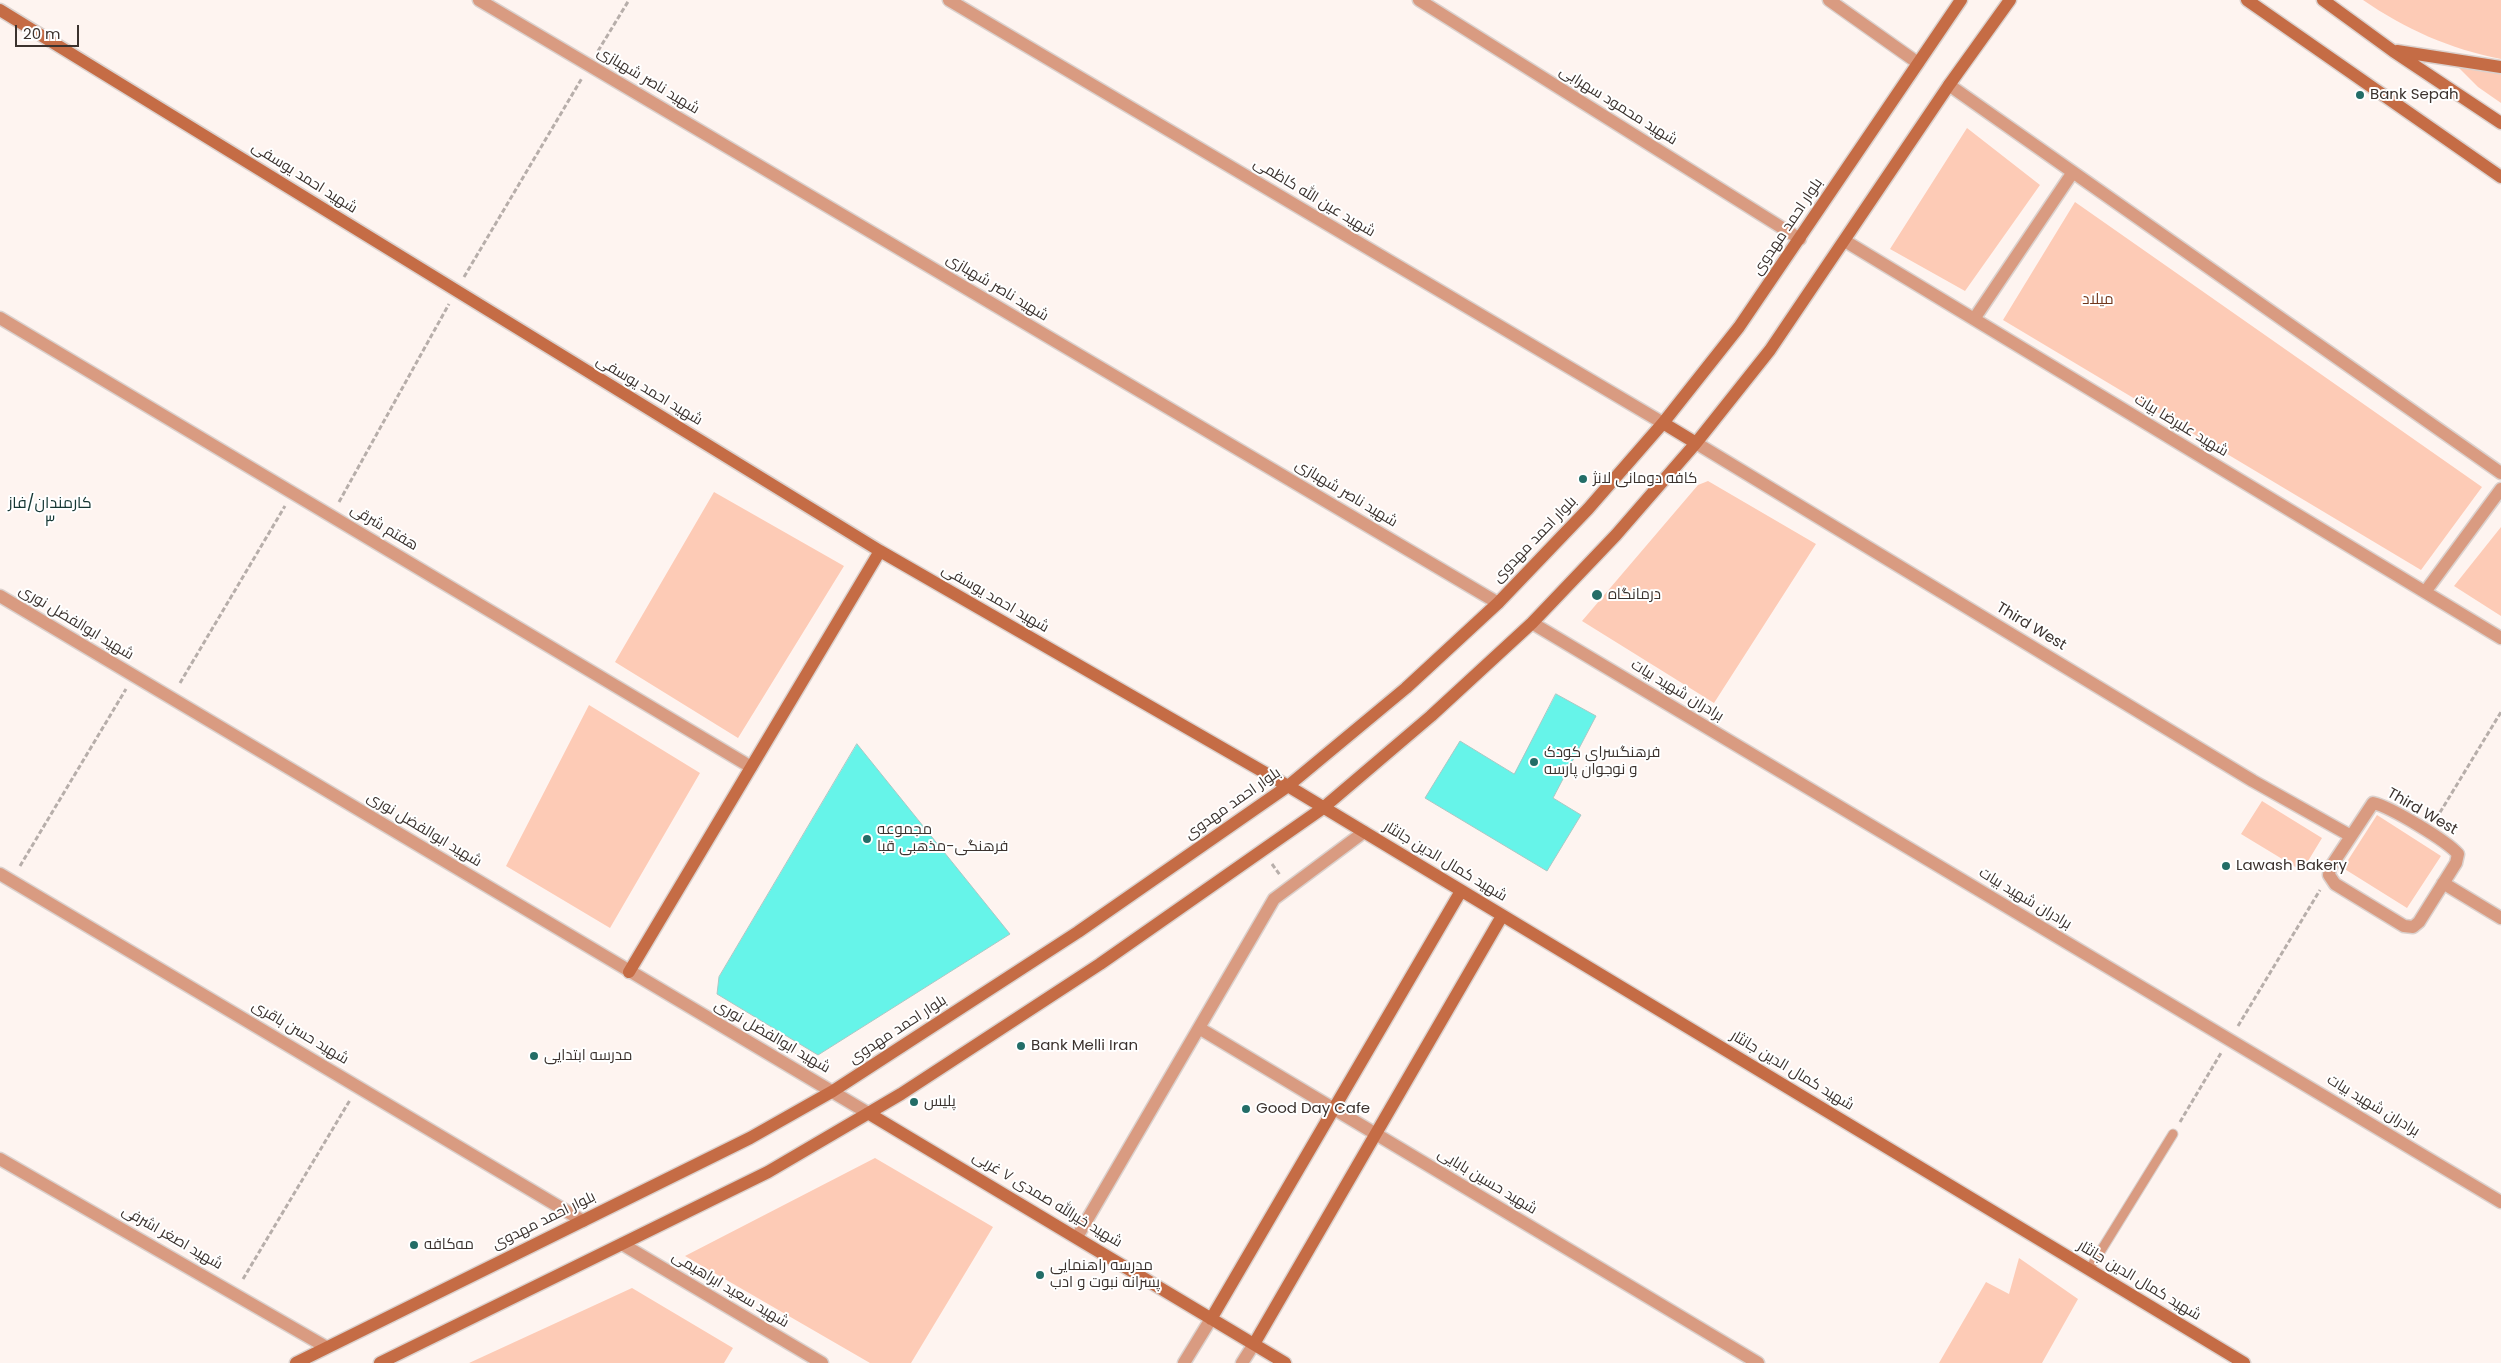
<!DOCTYPE html>
<meta charset="utf-8">
<style>
body{margin:0}
#map{position:relative;width:2501px;height:1363px;overflow:hidden;background:#fef4f0;font-family:Poppins,sans-serif}
canvas{display:block}
.scale{position:absolute;left:15px;top:25px;width:64px;height:22px;box-sizing:border-box;border:2px solid #3b322e;border-top:0;padding-left:6px;font-size:15px;line-height:18px;white-space:nowrap;color:#3b322e;-webkit-text-stroke:4px #fff;paint-order:stroke}
</style>
<div id="map">
<canvas width="2501" height="1363"></canvas>
<div class="scale">20 m</div>
</div>
<script>
const context = document.querySelector('canvas').getContext('2d');
context.lineJoin = 'round';
function paint(path, color) {
  context.fillStyle = color;
  context.fill(path, 'evenodd');
}
function strokePath(path, color, width, dash) {
  context.strokeStyle = color;
  context.lineWidth = width;
  context.lineCap = dash ? 'butt' : 'round';
  context.setLineDash(dash || []);
  context.stroke(path);
}
function label(font, color, halo, rows, align = 'center') {
  context.font = font + ' Poppins,Cairo,sans-serif';
  context.lineWidth = 4;
  context.setLineDash([]);
  context.textBaseline = 'middle';
  context.strokeStyle = halo;
  context.fillStyle = color;
  for (const [text, x, y, turn = 0] of rows) {
    context.save();
    context.translate(x, y);
    context.rotate((+turn || 0) * Math.PI / 180);
    context.textAlign = isNaN(turn) ? turn : align;
    if (halo) context.strokeText(text, 0, 0);
    context.fillText(text, 0, 0);
    context.restore();
  }
}
paint(new Path2D(`
 M 2363,0 L 2501,0 L 2501,59 C 2450,49 2405,29 2363,0 Z
 M 2450,59 L 2501,71 L 2501,103 L 2478,87 Z
 M 1967,128 L 2040,185 L 1965,291 L 1890,249 Z
 M 2075,202 L 2482,487 L 2421,570 L 2003,320 Z
 M 1708,481 L 1816,544 L 1714,703 L 1582,621 L 1698,485 Z
 M 714,492 L 844,566 L 738,738 L 615,662 Z
 M 2501,527 L 2501,616 L 2454,586 Z
 M 589,705 L 700,773 L 610,928 L 506,866 Z
 M 2262,801 L 2322,838 L 2302,871 L 2241,834 Z
 M 2377,815 L 2441,856 L 2407,908 L 2343,868 Z
 M 875,1158 L 993,1227 L 911,1363 L 870,1363 L 685,1256 Z
 M 2019,1258 L 2078,1299 L 2042,1363 L 1939,1363 L 1986,1282 L 2009,1294 Z
 M 632,1288 L 733,1348 L 724,1363 L 469,1363 Z`), '#fdcbb6');
const building = new Path2D(`
 M 1556,694 L 1596,716 L 1553,798 L 1581,815 L 1547,871 L 1425,798 L 1460,741 L 1514,774 Z
 M 857,744 L 1010,934 L 818,1055 L 717,994 L 719,977 Z`);
paint(building, '#66f4e9');
strokePath(building, '#abc7c4', 1);
const lane = new Path2D(`
 M 2089,1270 L 2173,1134`);
const street = new Path2D(`
 M 479,0 L 1498,603
 M 949,0 L 1663,423
 M 1419,0 L 1800,239
 M 1829,0 L 1918,63
 M 1949,85 L 2501,473
 M 1845,241 L 2501,638
 M 0,318 L 751,767
 M 1974,319 L 2073,172
 M 1696,443 L 2253,781 L 2351,836
 M 2425,592 L 2501,489
 M 0,596 L 868,1113
 M 1532,623 L 2501,1202
 M 2373,803 C 2391,807 2447,841 2458,854 L 2456,863 L 2419,922 L 2413,927 L 2404,926 L 2335,884 L 2329,875 L 2330,868 Z
 M 0,874 L 583,1221
 M 2443,883 L 2501,918
 M 1199,1028 L 1758,1363
 M 0,1159 L 326,1347
 M 1077,1237 L 1274,899 L 1364,832
 M 622,1244 L 822,1363
 M 1184,1363 L 1211,1319
 M 1242,1363 L 1254,1344`);
const secondary = new Path2D(`
 M 2247,0 L 2501,177
 M 2323,0 L 2393,51 L 2501,123
 M 0,10 L 880,551 L 1288,786 L 2244,1363
 M 2397,51 L 2501,67
 M 1663,423 L 1696,443
 M 629,972 L 880,551
 M 868,1113 L 1285,1363
 M 1211,1319 L 1461,891
 M 1254,1344 L 1502,916
 M 296,1363 L 750,1138 L 833,1091 L 1078,932 L 1288,786 L 1406,688 L 1498,603 L 1588,509 L 1663,423 L 1739,327 L 1961,0
 M 380,1363 L 768,1172 L 901,1094 L 1100,964 L 1323,808 L 1431,716 L 1532,623 L 1616,535 L 1696,443 L 1770,350 L 1949,85 L 2010,0`);
strokePath(lane, '#dbd1cd', 11);
strokePath(street, '#dbd1cd', 15);
strokePath(secondary, '#dbd1cd', 15);
strokePath(new Path2D(`
 M 598,51 L 629,0
 M 464,277 L 582,78
 M 339,502 L 449,304
 M 180,683 L 285,506
 M 2436,819 L 2501,712
 M 1272,864 L 1280,875
 M 20,866 L 126,689
 M 2238,1026 L 2320,890
 M 2180,1122 L 2221,1053
 M 243,1279 L 350,1100`), '#b7aeaa', 3, [5, 2.5]);
strokePath(lane, '#d99b81', 9);
strokePath(street, '#d99b81', 12);
strokePath(secondary, '#c56c45', 12);
for (const [x, y, r, color] of [
 [2360,95,5,"#236d67"],
 [1583,479,5,"#236d67"],
 [1597,595,6,"#236d67"],
 [1534,762,5,"#236d67"],
 [867,839,5,"#236d67"],
 [2226,866,5,"#236d67"],
 [1021,1046,5,"#236d67"],
 [534,1056,5,"#236d67"],
 [914,1102,5,"#236d67"],
 [1246,1109,5,"#236d67"],
 [414,1245,5,"#236d67"],
 [1040,1275,5,"#236d67"]
]) {
  const dot = new Path2D();
  dot.arc(x, y, r, 0, 2 * Math.PI);
  context.fillStyle = color;
  context.fill(dot);
  strokePath(dot, '#fff', 2);
}
label('15px', '#3b322e', '#fff', [
 ["شهید ناصر شهبازی",648,81,31],
 ["شهید محمود سهرابی",1618,106,32],
 ["شهید احمد یوسفی",304,178,32],
 ["شهید عین الله کاظمی",1314,198,31],
 ["بلوار احمد مهدوی",1788,227,-56],
 ["شهید ناصر شهبازی",997,288,31],
 ["شهید احمد یوسفی",649,391,31],
 ["شهید علیرضا بیات",2181,426,31],
 ["شهید ناصر شهبازی",1346,494,31],
 ["هفتم شرقی",384,528,31],
 ["بلوار احمد مهدوی",1535,540,-46],
 ["شهید احمد یوسفی",995,599,30],
 ["شهید ابوالفضل نوری",76,623,31],
 ["Third West",2031,627,31],
 ["برادران شهید بیات",1677,691,31],
 ["بلوار احمد مهدوی",1233,804,-35],
 ["Third West",2422,812,30],
 ["شهید ابوالفضل نوری",424,830,31],
 ["شهید کمال الدین جانثار",1445,862,31],
 ["برادران شهید بیات",2025,899,31],
 ["بلوار احمد مهدوی",898,1030,-33],
 ["شهید حسن باقری",300,1033,31],
 ["شهید ابوالفضل نوری",772,1037,30],
 ["شهید کمال الدین جانثار",1792,1071,31],
 ["برادران شهید بیات",2373,1106,31],
 ["شهید حسین بابایی",1487,1182,31],
 ["شهید خیرالله صمدی ۷ غربی",1047,1200,31],
 ["بلوار احمد مهدوی",544,1221,-26],
 ["شهید اصغر اشرفی",172,1238,30],
 ["شهید کمال الدین جانثار",2139,1281,31],
 ["شهید سعید ابراهیمی",730,1290,31]
]);
label('15px', '#3b322e', '#fff', [
 ["Bank Sepah",2370,95],
 ["کافه دومانی لانژ",1593,479],
 ["درمانگاه",1608,595],
 ["فرهنگسرای کودک",1544,753],
 ["و نوجوان پارسه",1544,770],
 ["مجموعه",877,830],
 ["فرهنگی-مذهبی قبا",877,847],
 ["Lawash Bakery",2236,866],
 ["Bank Melli Iran",1031,1046],
 ["مدرسه ابتدایی",544,1056],
 ["پلیس",924,1102],
 ["Good Day Cafe",1256,1109],
 ["مه‌کافه",424,1245],
 ["مدرسه راهنمایی",1050,1266],
 ["پسرانه نبوت و ادب",1050,1283]
], 'left');
label('15px', '#71361b', '#fff', [
 ["میلاد",2098,300]
]);
label('16px', '#143633', '#fff', [
 ["کارمندان/فاز",50,504],
 ["۳",50,522]
]);
</script>
